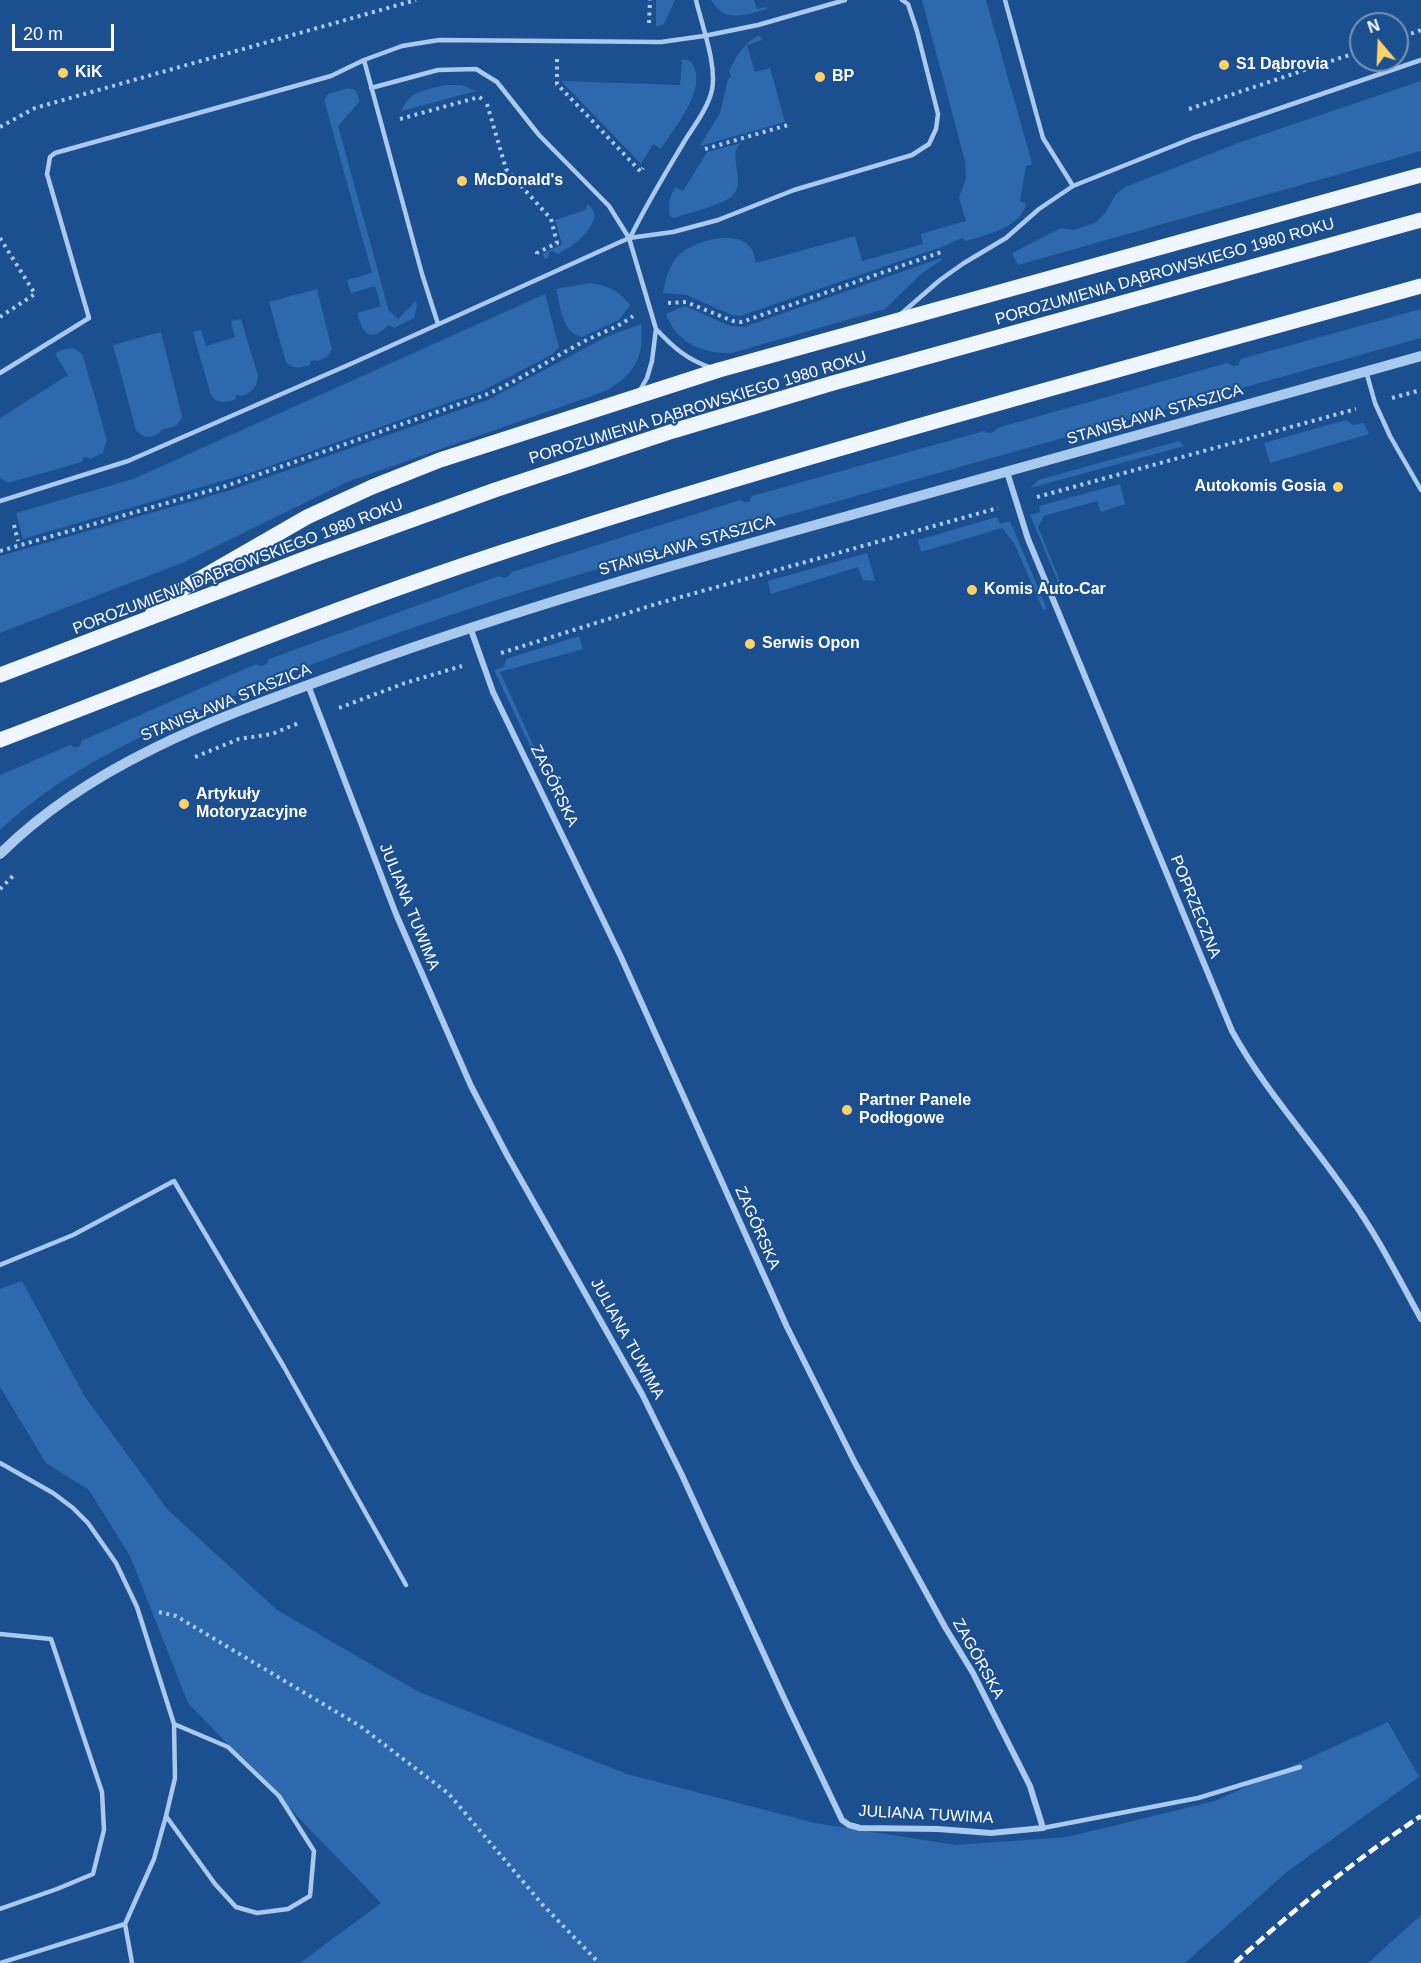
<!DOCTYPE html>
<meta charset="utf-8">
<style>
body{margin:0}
#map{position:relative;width:1421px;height:1963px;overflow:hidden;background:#1b4f8f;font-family:Arial,sans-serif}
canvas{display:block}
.north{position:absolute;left:1349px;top:12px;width:60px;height:60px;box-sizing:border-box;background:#1b4f8f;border:2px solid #7695bc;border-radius:50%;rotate:341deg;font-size:16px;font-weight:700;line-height:24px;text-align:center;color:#fff}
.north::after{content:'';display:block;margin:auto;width:21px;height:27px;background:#ffd166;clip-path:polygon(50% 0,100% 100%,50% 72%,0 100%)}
.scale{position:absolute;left:12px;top:24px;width:102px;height:27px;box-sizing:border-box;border:3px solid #fff;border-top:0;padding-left:8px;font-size:18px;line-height:21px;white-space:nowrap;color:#fff;-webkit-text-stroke:4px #1b4f8f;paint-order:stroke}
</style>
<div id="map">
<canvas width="1421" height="1963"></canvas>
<div class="north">N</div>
<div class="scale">20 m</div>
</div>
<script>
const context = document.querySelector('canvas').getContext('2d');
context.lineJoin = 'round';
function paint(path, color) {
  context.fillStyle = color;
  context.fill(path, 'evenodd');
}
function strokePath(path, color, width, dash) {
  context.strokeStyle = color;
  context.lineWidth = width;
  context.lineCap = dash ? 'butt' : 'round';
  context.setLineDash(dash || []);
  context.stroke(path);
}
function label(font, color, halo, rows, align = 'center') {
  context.font = font + ' Arial,sans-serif';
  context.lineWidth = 4.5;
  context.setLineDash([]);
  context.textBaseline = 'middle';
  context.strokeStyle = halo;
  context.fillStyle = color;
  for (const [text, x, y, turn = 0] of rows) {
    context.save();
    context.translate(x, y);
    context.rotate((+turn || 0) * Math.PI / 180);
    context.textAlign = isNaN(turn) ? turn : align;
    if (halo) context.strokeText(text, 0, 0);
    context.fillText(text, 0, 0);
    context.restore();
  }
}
paint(new Path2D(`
 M 656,0 L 675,0 L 664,24 L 656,27 Z
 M 711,0 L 754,0 L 757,9 L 766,7 L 767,9 C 744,15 726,24 711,0 Z
 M 922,0 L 986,0 L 1032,163 L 1031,165 L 1026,166 L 1020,201 L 1026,204 C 1020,228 986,235 966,241 L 962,238 L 944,246 L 740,316 L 732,315 L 686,295 L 663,293 C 665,280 668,269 676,258 C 689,242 739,226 752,250 C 754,253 755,259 756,263 L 855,236 L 862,261 L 923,244 L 921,234 L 966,221 L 959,198 L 966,178 L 965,161 Z
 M 759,35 L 762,40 L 747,45 L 755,72 L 770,68 L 785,122 L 700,146 L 720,113 L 728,79 L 731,77 L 729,71 C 736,57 744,43 759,35 Z
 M 682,59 L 690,61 C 711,85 675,127 661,149 L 653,144 L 641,164 L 561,81 L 680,85 Z
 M 1421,81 L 1421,151 L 1018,265 L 1012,253 L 1061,228 L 1073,230 L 1095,223 L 1105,213 L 1116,194 L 1125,187 L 1241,142 Z
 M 445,85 L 461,85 L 476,91 L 402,111 C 408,91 427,90 445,85 Z
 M 348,88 L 355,90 L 360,101 L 338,126 L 389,311 L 398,319 L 416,301 L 417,305 L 414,318 L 394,328 L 389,325 C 370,342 363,336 357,313 L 381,306 L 375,286 L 351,293 L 347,280 L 372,273 L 324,100 L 328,94 Z
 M 741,143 C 726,157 748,181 732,196 C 723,205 688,213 674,218 L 670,216 C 667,205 670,197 675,187 L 683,191 L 707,152 Z
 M 588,204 L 593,210 L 595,216 C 589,235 574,245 558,254 L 552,251 L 549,252 L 548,258 L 545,259 L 542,254 L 562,244 L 555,220 L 585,210 Z
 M 941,258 L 943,259 L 921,274 L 885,309 L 732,353 C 702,354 677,343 666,314 L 685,306 L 730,326 L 744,327 Z
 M 590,283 C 608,286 619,290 630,305 L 619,320 L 582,337 C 561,332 561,307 556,289 Z
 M 317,289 L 332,349 L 327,357 L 318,361 L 315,360 L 311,361 L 310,365 C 300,368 294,370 286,362 L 269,302 Z
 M 545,294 L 559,347 L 553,354 L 482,391 L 253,472 L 23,539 L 16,513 L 133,479 Z
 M 1421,309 L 1421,338 C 1211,397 1001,455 792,514 C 606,565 421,618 243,692 C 157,728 69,765 0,830 L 0,775 L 70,745 L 75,748 L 81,745 L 81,741 L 256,664 L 261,666 L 267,664 L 269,659 L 499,576 C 505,579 508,578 512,572 L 740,500 L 744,502 L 749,502 L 752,496 L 984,431 L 988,433 L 994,432 L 997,428 L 1227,363 L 1233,366 L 1238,365 L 1241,359 Z
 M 241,319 L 258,376 C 257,388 252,392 242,396 L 236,395 L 236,399 C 225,403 215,405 210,392 L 193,332 L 201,330 L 206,346 L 235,337 L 231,321 Z
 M 641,324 C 645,358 633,377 603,392 L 347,482 L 182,563 L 0,633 L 0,556 L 228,491 L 488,400 L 606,337 Z
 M 161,332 L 182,416 C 177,430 172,426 161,430 L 160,433 C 151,438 144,439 136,430 L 113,345 Z
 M 73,348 L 81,353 L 83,356 L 107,440 L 103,453 L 90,459 L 87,457 L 83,458 L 82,462 L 8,483 L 0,478 L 0,418 L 68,375 L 55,354 L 61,350 Z
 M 1346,420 L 1353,425 L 1364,423 L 1369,434 L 1270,463 L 1264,443 Z
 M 1179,441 L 1184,446 L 1030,488 L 1039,480 L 1045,478 Z
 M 1120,484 L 1125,504 L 1101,512 L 1097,501 L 1044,516 L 1038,527 L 1060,581 L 1058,582 L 1030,515 L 1040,512 L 1039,506 Z
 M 997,517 L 1000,524 L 1010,521 L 1047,609 L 1043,610 L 1014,543 L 1002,528 L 921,552 L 918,540 Z
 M 867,553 L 875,581 L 863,580 L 858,567 L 771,594 L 768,581 Z
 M 579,636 L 583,649 L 500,672 L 567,819 L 565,820 L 494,670 L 504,667 L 506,659 Z
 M 22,1281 L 85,1397 L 168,1510 L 277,1610 L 419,1692 L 627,1774 L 815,1823 L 956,1845 L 1067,1837 L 1215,1801 L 1388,1722 L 1419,1777 L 1288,1871 L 1185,1963 L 300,1963 L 381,1903 L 188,1703 L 130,1556 L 89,1490 L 46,1463 L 0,1387 L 0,1289 Z
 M 1421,1915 L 1421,1963 L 1368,1963 Z`), '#2e69ad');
strokePath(new Path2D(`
 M 649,23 L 650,0
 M 1397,39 L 1421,30
 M 557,59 L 557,84 L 641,172 L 643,168
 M 487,104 L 506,169 L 551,219 L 557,243 L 537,253 L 539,258
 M 1189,109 L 1361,51
 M 400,119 L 479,97 L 482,99
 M 0,127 L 35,108 L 416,0
 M 705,149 L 788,125
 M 0,238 L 35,294 L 0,317
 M 668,303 L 686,302 L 733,321 L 742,322 L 944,251
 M 1392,398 L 1421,390
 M 1037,497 L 1356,409
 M 14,525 L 18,541
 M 0,551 L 226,486 L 485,395 C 519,381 550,359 583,342 C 599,333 618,328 633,316
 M 501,653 L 656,604 L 998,508
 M 339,708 L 405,683 L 462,666
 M 195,757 L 239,739 L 272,734 L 301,722
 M 0,889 L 14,875
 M 159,1612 L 176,1616 L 360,1726 L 449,1794 L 542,1904 L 599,1963`), '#a9c9ee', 4, [3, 4.5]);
strokePath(new Path2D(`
 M 1005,0 L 1043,138 L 1073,186
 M 364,60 L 422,274 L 438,324
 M 371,88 L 438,70 L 476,69 L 497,82 L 539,135 L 609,206 L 629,238 L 656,329 L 652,361 L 647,378 L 639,392
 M 630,238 C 646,205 665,174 684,142 C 694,126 708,108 712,90 C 717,64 702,26 696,0
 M 902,313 L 940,280 L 964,263 L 1006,238 L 1039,209 L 1073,186 L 1193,138 L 1421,60
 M 656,329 C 673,347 687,360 712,368
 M 1366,371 L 1375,403 L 1390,436 L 1421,490
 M 0,373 L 89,318 L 47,174 L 50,157 L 55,153 L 331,76 L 364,60 L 402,46 L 439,40 L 661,42 L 704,36 L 758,25 L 845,0
 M 0,501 L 128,461 L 355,362 L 629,238 L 673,232 L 718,220 L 794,190 L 912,155 L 929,144 L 936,129 L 938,114 L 917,31 L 908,4 L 902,0
 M 0,1265 L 73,1235 L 174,1181 L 284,1367 L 406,1585
 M 0,1463 L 53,1493 L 73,1508 L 88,1523 L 116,1563 L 137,1607 L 174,1724 L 175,1778 L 166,1816 L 154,1859 L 125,1924 L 132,1963
 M 0,1634 L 51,1639 L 102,1792 L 104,1830 L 93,1874 L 57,1889 L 0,1909
 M 166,1816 L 215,1884 L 236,1907 L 257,1913 L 288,1909 L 310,1896 L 314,1851 L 279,1796 L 228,1747 L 174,1724
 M 1043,1828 L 1198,1798 L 1300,1767
 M 0,1963 L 125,1924`), '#a9c9ee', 4.5);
strokePath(new Path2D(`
 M 1007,472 L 1028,539 L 1232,1031 C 1265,1091 1311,1140 1349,1196 C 1377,1235 1398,1277 1421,1319
 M 308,685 L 396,914 L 471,1086 L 507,1155 L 642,1394 L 681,1473 L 784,1698 L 842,1820 L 849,1825 L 860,1828 L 938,1829 L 991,1833 L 1043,1828 L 1030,1786 L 973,1673 L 945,1627 L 854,1461 L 787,1327 L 621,957 L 493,692 L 470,627`), '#a9c9ee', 6);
strokePath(new Path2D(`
 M 0,854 C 91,763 215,719 333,676 C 481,621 631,577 783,534 C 995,474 1208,415 1421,356`), '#a9c9ee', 10);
strokePath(new Path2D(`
 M 153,612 L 187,586 L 307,517 L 372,487 L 440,460 L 719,370 L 1421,175
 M 0,675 L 309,557 L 495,490 L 673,431 L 833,383 L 1421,220
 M 0,740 C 168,676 335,607 506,551 C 808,453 1115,371 1421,286`), '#f0f6ff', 15);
strokePath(new Path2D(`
 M 1235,1963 C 1293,1910 1355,1860 1421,1816`), '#fff', 4.5, [10, 4.5]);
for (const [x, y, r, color] of [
 [1224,65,6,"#ffd166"],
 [63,73,6,"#ffd166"],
 [820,77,6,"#ffd166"],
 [462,181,6,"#ffd166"],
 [1338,487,6,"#ffd166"],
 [972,590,6,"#ffd166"],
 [750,644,6,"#ffd166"],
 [184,804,6,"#ffd166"],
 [847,1110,6,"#ffd166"]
]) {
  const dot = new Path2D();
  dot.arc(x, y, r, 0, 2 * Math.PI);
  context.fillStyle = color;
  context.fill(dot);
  strokePath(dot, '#1b4f8f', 2);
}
label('bold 16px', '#fff', '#1b4f8f', [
 ["S1 Dąbrovia",1236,65],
 ["KiK",75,73],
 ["BP",832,77],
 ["McDonald's",474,181],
 ["Autokomis Gosia",1326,487,"right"],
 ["Komis Auto-Car",984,590],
 ["Serwis Opon",762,644],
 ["Artykuły",196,795],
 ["Motoryzacyjne",196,813],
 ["Partner Panele",859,1101],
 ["Podłogowe",859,1119]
], 'left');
label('16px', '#fff', '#1b4f8f', [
 ["POROZUMIENIA DĄBROWSKIEGO 1980 ROKU",1165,272,-16],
 ["POROZUMIENIA DĄBROWSKIEGO 1980 ROKU",698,408,-17],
 ["STANISŁAWA STASZICA",1155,415,-16],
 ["STANISŁAWA STASZICA",687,546,-16],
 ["POROZUMIENIA DĄBROWSKIEGO 1980 ROKU",238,567,-21],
 ["STANISŁAWA STASZICA",226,703,-22],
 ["ZAGÓRSKA",554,786,64],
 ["JULIANA TUWIMA",409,907,68],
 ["POPRZECZNA",1195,907,68],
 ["ZAGÓRSKA",757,1228,66],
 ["JULIANA TUWIMA",627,1339,61],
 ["ZAGÓRSKA",978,1659,61],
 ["JULIANA TUWIMA",926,1815,3]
]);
</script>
